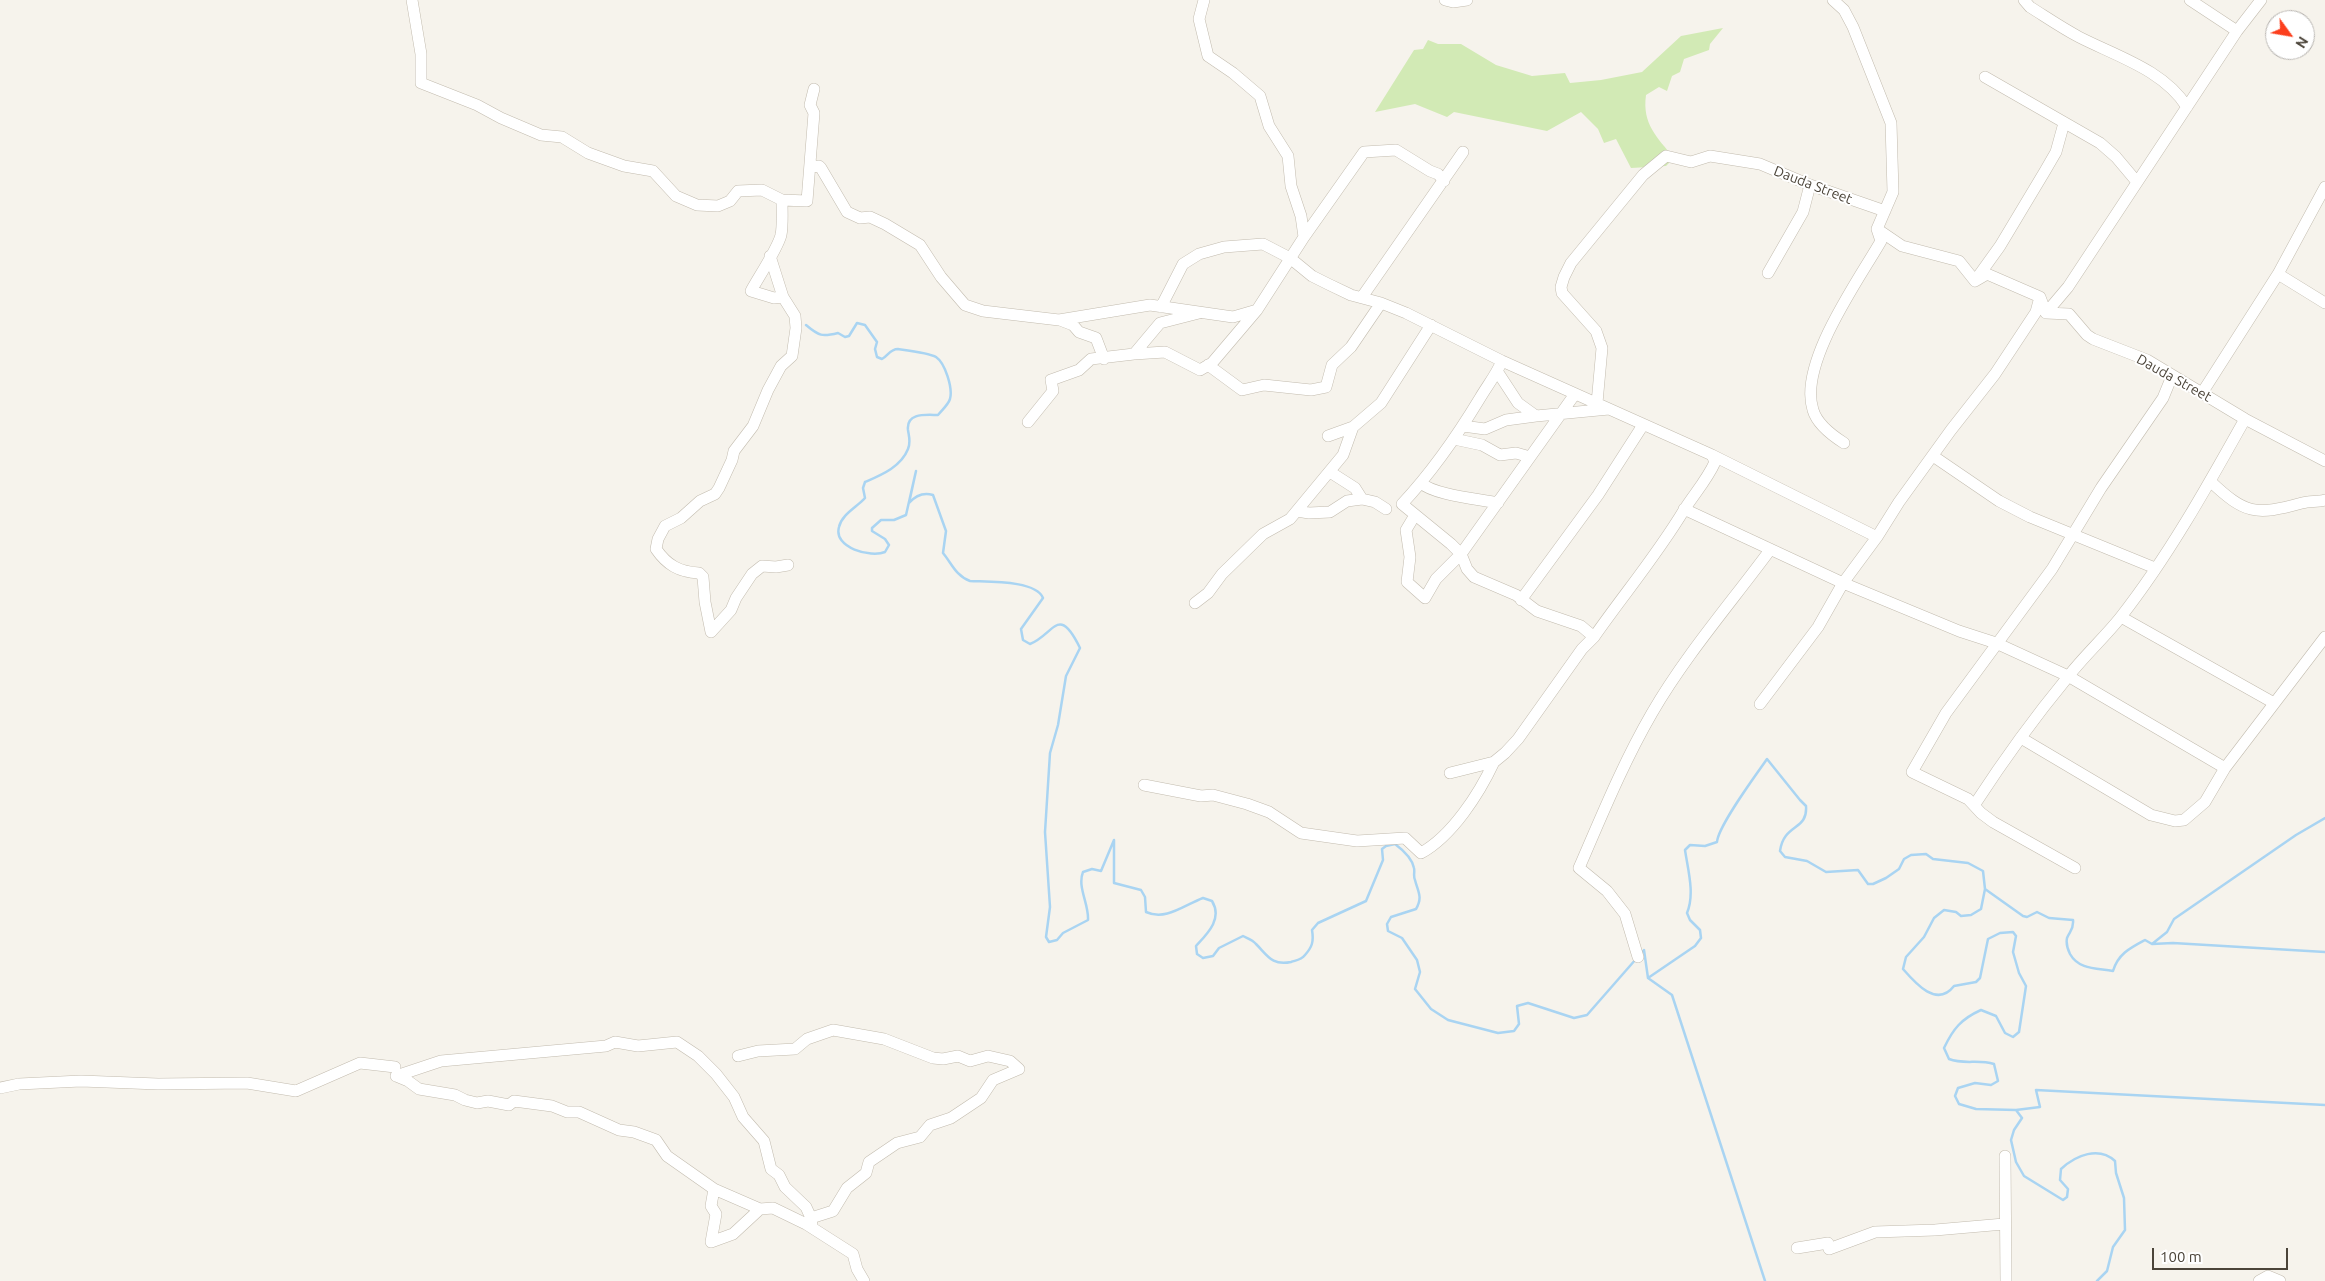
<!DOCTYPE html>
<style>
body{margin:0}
#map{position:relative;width:2325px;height:1281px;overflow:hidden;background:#f6f3ec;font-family:Ubuntu,sans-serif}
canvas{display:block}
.north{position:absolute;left:2265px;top:10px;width:50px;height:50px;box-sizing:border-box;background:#fff;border:1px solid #b7b4b0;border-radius:50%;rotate:122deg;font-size:14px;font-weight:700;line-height:20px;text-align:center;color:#4b4439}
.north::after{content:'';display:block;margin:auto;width:18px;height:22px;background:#fc3f1d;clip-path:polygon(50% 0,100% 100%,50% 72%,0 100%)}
.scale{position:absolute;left:2152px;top:1248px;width:136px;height:22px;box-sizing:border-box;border:2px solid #4b4439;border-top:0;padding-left:6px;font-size:15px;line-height:18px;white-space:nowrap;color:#4b4439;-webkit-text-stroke:4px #fff;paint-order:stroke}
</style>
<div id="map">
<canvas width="2325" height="1281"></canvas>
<div class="north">N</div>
<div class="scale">100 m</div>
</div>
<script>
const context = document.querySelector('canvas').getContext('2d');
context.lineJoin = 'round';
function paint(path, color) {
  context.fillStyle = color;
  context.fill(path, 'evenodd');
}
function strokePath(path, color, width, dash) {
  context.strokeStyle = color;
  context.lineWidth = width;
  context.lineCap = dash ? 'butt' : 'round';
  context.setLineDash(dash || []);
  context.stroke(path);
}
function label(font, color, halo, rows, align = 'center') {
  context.font = font + ' Ubuntu,sans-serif';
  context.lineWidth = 4;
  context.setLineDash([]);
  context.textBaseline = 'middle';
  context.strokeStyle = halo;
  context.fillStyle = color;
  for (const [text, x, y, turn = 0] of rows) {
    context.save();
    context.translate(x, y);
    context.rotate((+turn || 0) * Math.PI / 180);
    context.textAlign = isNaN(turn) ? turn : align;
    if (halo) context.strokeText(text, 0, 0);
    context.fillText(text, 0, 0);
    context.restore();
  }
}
paint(new Path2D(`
 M 1723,28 L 1710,44 L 1709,50 L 1684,59 L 1680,72 L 1672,76 L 1667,91 L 1659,87 L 1646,95 C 1642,124 1657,137 1674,158 L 1666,166 L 1631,168 L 1616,139 L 1604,143 L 1598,129 L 1581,112 L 1547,131 L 1454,112 L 1447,117 L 1415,104 L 1375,112 L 1414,50 L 1423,49 L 1428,40 L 1438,44 L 1461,44 L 1496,65 L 1532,76 L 1565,73 L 1570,83 L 1601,80 L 1642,72 L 1681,36 Z`), '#d2eab5');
strokePath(new Path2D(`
 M 806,325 C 819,336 822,337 838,333 L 845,337 L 849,336 L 857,323 L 865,325 L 877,342 L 875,349 L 877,357 L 882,359 C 888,356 890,349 898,349 C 905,350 930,353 936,357 C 945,363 953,388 950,399 C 948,405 942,410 938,415 C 927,415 906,412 908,430 C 909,437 911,442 908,449 C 901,467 881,475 865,482 L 863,488 L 865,498 C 857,507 842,514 839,527 C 833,548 871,558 885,552 L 889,545 L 885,539 L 872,531 L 872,528 L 881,520 L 894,520 L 906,515 L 916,471 L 909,503 C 916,495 923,492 933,495 L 946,531 L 943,553 C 952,564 956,576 970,581 C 987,582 1036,580 1043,598 L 1021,629 L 1023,640 L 1030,644 C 1054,635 1058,603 1080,648 L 1066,676 L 1058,725 L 1050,753 L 1045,832 L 1050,907 L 1046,937 L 1049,942 L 1057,940 L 1063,933 L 1088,920 C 1089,904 1077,887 1083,872 L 1092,869 L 1101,871 L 1114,840 L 1114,883 L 1141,890 L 1145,897 L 1146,912 C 1166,921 1184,905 1203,898 L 1212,901 C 1223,919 1207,934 1196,946 L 1197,954 L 1203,958 L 1213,956 L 1219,948 L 1243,936 C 1247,938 1253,940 1256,944 C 1268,956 1272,966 1291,962 C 1297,960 1301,960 1305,955 C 1312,947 1314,942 1312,930 L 1318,923 L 1366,901 L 1383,860 L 1382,849 L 1386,846 L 1395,844 C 1403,850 1412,858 1414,868 C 1415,872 1413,876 1415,880 C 1418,892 1423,897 1416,909 L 1391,917 L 1387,924 L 1388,931 L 1402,938 L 1417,960 L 1420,972 L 1415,989 L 1431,1009 L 1448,1020 L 1498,1033 L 1514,1031 L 1519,1024 L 1517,1006 L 1528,1003 L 1574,1018 L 1587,1015 L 1636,959
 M 1985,889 L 2023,916 L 2027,917 L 2037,912 L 2049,918 L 2073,920 C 2074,929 2070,931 2067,938 C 2066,943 2068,950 2070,954 C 2079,970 2097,968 2113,971 C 2118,954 2130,948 2145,940 L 2152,944 L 2167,932 L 2174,919 L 2296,835 L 2325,818
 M 2152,944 L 2173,943 L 2325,952
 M 1640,955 L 1644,950 L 1648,978 L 1695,946 L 1701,938 L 1700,930 L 1690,920 L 1687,913 C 1695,894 1688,870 1685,850 L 1690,845 L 1705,846 L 1717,842 C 1718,826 1756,775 1767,759 L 1800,800 L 1806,806 C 1808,831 1784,823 1780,851 L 1785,857 L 1807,861 L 1826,872 L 1858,870 L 1868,884 L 1873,884 L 1886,878 L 1899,869 L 1904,859 L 1911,855 L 1926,854 L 1933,859 L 1968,863 L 1983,871 L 1985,889 L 1981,909 L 1971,915 L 1961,916 L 1956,912 L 1944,910 L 1934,918 L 1924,937 L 1906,957 L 1903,969 C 1916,984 1937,1008 1954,986 L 1976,982 L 1980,978 L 1988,939 L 2000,933 L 2013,932 L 2016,936 L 2013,952 L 2019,973 L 2026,986 L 2019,1032 L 2013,1037 L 2005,1033 L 1996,1016 L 1981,1010 C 1961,1019 1953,1029 1944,1048 L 1949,1059 C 1964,1065 1978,1059 1994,1064 L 1998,1081 L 1991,1085 L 1975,1083 L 1958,1088 L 1955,1096 L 1959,1104 L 1976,1109 L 2016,1110 L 2022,1118 L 2014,1130 L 2011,1140 L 2016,1162 L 2024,1176 L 2063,1200 L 2067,1197 L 2068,1189 L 2060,1180 L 2061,1169 C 2076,1155 2099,1146 2115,1161 L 2116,1173 L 2124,1198 L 2125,1230 L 2113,1247 L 2107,1271 L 2097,1281
 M 1648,978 L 1672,995 L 1765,1281
 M 2016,1110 L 2040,1107 L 2036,1090 L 2325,1105`), '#a9d4f2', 2.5);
const minor = new Path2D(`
 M 412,0 L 421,54 L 421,83 L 477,105 L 501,118 L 541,135 L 562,137 L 588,153 L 624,166 L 653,171 L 676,196 L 697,205 L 718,206 L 730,201 L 738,191 L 762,190 L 782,200 C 782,211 783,225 781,235 C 778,248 758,278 751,291 L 774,298 L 783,297 L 770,256
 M 1204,0 L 1199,19 L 1208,56 L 1233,73 L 1260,96 L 1269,126 L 1288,156 L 1291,186 L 1301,216 L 1304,237
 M 1445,0 L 1453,2 L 1467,0
 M 1833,0 L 1844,10 L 1853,27 L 1891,123 L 1893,192 L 1877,229 L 1881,241 C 1858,281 1798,364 1813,410 C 1817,424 1833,436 1844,443
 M 2024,0 L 2030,7 C 2046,17 2062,28 2079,37 C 2116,56 2164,70 2187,107
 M 2190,0 L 2237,31
 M 1985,77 L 2100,143 L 2116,157 L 2137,182
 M 811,167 L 819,166 L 821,168 L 847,212 L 860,218 L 870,217 L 885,224 L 920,245 L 941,277 L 965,305 L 983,311 L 1059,320 L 1150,305 L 1233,317 L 1257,310
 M 782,200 L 807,201 L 814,113 L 810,105 L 814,89
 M 1877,229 L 1902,246 L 1959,261 L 1975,281 L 1987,274 L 2040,297 L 2046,313 L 2069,314 L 2087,335 L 2093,339 L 2147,360 L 2245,419 L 2325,461
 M 1768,273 L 1803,212 L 1810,185
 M 2278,274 L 2325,303
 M 1977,278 L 2000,246 L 2045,171 L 2056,152 L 2064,123
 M 783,297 L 795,316 L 796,328 L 792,356 L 781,366 L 768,390 L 753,426 L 734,451 L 732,460 L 719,488 L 715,494 L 700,501 L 681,518 L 665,526 L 658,539 L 656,549 C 667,565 679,572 699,573 L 703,577 L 705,602 L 711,632 L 731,610 L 736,598 L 752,574 L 762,566 L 776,567 L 788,565
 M 1362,297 L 1463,152
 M 1161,307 L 1183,264 L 1199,254 L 1224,247 L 1263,244 L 1290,258 L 1312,276 L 1328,284 L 1351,295 L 1381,303 L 1406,313 L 1502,361 L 1712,455 L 1877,537
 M 2046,313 L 2068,287 L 2237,31 L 2261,0
 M 1060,320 L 1073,325 L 1079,332 L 1096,338 L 1104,359
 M 1134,354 L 1165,352 L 1200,370 L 1212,363 L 1257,310 L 1304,237 L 1364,152 L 1396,150 L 1430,171 L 1438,174 L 1444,181
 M 1502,361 C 1496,375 1487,386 1480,398 C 1457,436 1432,472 1402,504 L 1451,544 L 1461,554 L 1467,569 L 1474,577 L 1516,595 L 1537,611 L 1581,626 L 1594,637
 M 1208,365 L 1242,390 L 1264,385 L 1311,390 L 1326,387 L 1332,365 L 1351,347 L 1381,303
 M 1497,371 L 1518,403 L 1536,416 L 1609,409
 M 2202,393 L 2278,274 L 2325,187
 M 1597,403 L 1602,348 L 1596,331 L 1562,293 L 1561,287 L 1564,277 L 1571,263 L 1643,175 L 1666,156 L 1691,162 L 1710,156 L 1760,164 L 1810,185 L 1885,211
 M 1028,422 L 1053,391 L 1051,380 L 1079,370 L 1091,359 L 1134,354 L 1160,323 L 1199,313
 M 1463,426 L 1485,429 L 1506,420 L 1536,416
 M 1328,436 L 1353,427 L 1381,403 L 1431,325
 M 1454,439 L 1482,445 L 1500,455 L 1516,453 L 1530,457
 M 1933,456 L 1999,501 L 2030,517 L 2155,568
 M 1330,472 L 1355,488 L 1362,499 L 1375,502 L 1386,509
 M 2210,481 C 2245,514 2255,516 2302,503 C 2309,501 2318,502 2325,500
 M 1421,483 C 1434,495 1479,499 1498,503
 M 1684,509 L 1843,583 L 1959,631 L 1996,643 L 2068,676 L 2225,768
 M 1297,511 L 1309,513 L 1330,512 L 1347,501 L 1362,499
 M 1415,515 L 1406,530 L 1410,557 L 1407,582 L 1425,598 L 1436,579 L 1461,554 L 1575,394
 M 1521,600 L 1598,495 L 1643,425
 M 1195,603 L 1208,593 L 1222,574 L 1263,534 L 1290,519 L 1343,455 L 1353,427
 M 2121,617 L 2274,703
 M 1760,704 L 1818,627 L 1843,583 L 1877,537 L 1899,502 L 1951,430 L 1995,374 L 2036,312 L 2040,297
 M 2021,738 L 2151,815 L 2175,821 L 2184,820 L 2205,802 L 2225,768 L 2325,637
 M 1450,773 L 1494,762 L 1505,753 L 1518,739 L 1582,649 L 1594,637 C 1624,594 1657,555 1684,510 C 1694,494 1707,480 1715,462 L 1712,455
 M 1144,785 L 1201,796 L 1213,795 L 1247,804 L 1269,812 L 1301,833 L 1357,841 L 1405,838 L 1421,853 C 1452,836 1479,794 1494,762
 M 1975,804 C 2003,761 2034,718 2067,678 C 2083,657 2103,639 2120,618 C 2168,557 2207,487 2245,419
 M 2075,868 L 1993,822 L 1981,813 L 1968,799 L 1912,772 L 1946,713 L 2052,569 L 2101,488 L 2163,398 L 2172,376
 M 1638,957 L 1625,914 L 1607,891 L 1579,868 C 1602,815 1623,763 1652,713 C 1685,656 1730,604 1770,550
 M 738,1056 L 758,1051 L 795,1049 L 807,1039 L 833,1030 L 884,1039 L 933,1058 L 943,1059 L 958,1056 L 970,1061 L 988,1056 L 1010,1061 L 1019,1069 L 993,1080 L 981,1098 L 951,1118 L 930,1125 L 920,1137 L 897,1143 L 869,1162 L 866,1173 L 847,1188 L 833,1211 L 811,1218 L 806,1224
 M 396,1076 L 408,1081 L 419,1089 L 455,1095 L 465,1100 L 477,1103 L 488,1101 L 509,1105 L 514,1101 L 552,1106 L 567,1112 L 579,1112 L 619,1130 L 634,1132 L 656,1140 L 667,1156 L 714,1189 L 760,1209 L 773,1208 L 806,1224 L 853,1254 L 857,1269 L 864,1281
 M 396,1076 L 441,1061 L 606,1046 L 615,1042 L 638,1046 L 677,1042 L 698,1056 L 716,1074 L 734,1097 L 743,1117 L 764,1141 L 771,1169 L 779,1175 L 785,1187 L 806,1207 L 811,1218 L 812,1226
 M 0,1088 L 19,1084 L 81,1081 L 158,1084 L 247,1083 L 296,1091 L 360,1063 L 395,1067
 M 2005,1156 L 2006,1281
 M 714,1189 L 711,1206 L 716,1214 L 711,1242 L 733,1234 L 760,1209
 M 1797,1248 L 1828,1243 L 1829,1249 L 1875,1232 L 1935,1230 L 2004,1224
 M 2259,1281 L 2268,1276 L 2280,1281`);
strokePath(minor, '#c2bbae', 12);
strokePath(minor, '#fff', 11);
label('14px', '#4b4439', '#fff', [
 ["Dauda Street",1813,185,21],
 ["Dauda Street",2174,378,29]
]);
</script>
